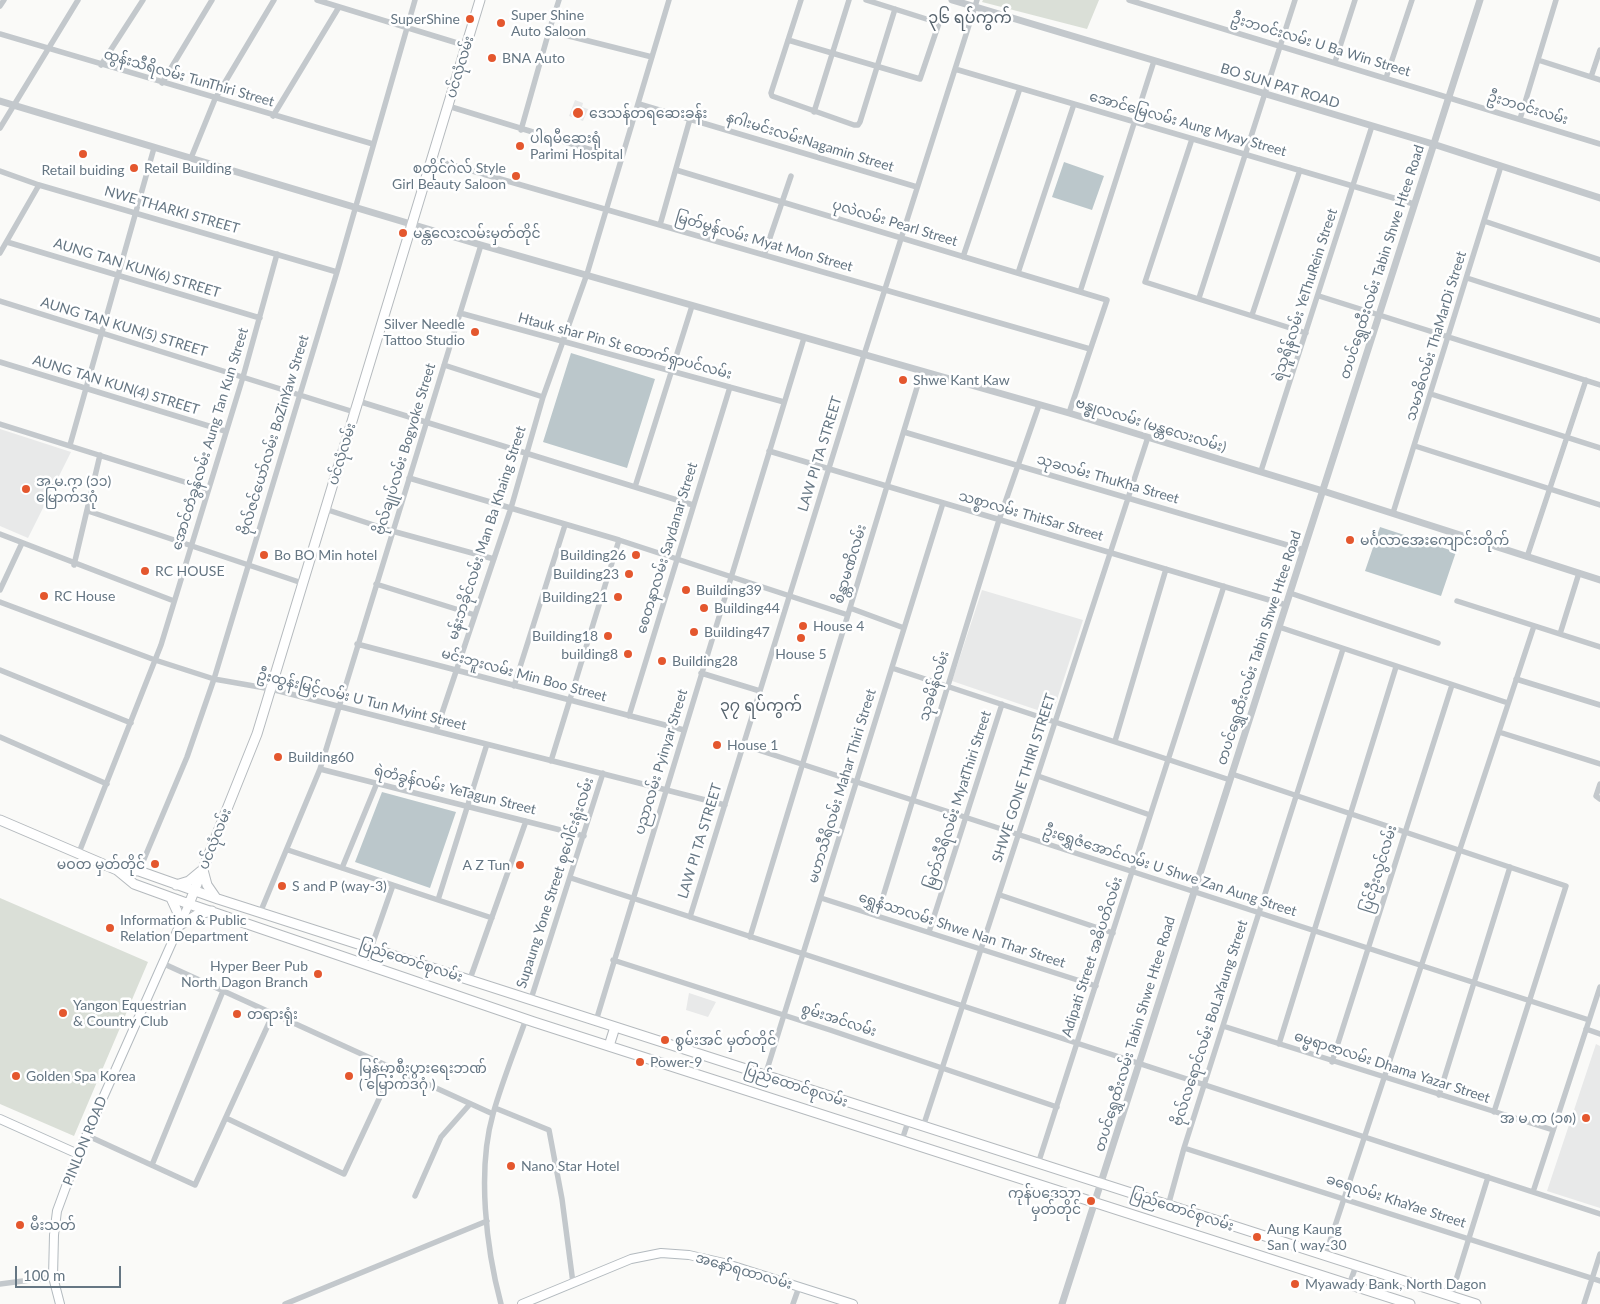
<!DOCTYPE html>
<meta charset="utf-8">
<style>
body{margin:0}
#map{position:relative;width:1600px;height:1304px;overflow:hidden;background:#fafaf8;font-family:Lato,sans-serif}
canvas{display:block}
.scale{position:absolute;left:15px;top:1266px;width:106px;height:22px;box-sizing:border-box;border:2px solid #657683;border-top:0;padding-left:6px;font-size:15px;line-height:18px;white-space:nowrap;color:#657683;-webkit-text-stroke:4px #fff;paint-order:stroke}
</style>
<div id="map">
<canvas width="1600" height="1304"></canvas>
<div class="scale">100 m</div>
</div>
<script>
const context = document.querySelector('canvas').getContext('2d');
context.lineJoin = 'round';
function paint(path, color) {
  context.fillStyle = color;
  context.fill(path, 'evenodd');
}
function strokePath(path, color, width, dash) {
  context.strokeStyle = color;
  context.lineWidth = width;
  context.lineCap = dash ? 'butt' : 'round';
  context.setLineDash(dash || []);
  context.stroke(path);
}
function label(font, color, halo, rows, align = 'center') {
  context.font = font + ' Lato,"Noto Sans Myanmar",sans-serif';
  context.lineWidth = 5;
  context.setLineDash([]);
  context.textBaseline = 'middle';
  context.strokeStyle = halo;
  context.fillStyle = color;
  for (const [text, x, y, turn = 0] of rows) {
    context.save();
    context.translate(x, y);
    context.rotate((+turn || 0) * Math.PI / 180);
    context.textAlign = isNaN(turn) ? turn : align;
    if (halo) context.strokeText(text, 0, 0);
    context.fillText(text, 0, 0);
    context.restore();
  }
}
paint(new Path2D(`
 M 575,100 L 583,103 L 582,107 L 588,109 L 583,121 L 569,116 Z
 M 0,429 L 71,452 L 28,538 L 0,526 Z
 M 982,590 L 1083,620 L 1052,715 L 952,681 Z
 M 689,993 L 716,1002 L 708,1017 L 686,1010 Z
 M 1596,1044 L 1600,1046 L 1600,1208 L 1547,1191 Z`), '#e8e9e9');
paint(new Path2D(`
 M 983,0 L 1099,0 L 1087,29 L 982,2 Z
 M 0,898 L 148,962 L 74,1136 L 0,1104 Z`), '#dadfd7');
paint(new Path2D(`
 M 1064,162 L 1104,176 L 1092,210 L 1052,197 Z
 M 571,353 L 655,379 L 627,468 L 543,442 Z
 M 1380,527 L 1456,552 L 1441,596 L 1365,571 Z
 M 382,792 L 456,812 L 430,888 L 355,862 Z`), '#bbc7cb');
const secondary = new Path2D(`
 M 0,1119 L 78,1154
 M 60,1304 L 53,1277 L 54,1235 L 57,1211 L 78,1154 L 189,904
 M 522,1304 L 631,1259 L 661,1253 L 689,1255 L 724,1263 L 853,1304`);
const primary = new Path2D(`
 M 0,820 L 117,870 L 134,884 L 189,904 L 534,1022 L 1410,1304
 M 117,870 L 139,871 L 218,899 L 1476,1304
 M 203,870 L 207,885 L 216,898
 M 176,885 L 189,881 L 201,871
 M 171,898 L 177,911 L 180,925 L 198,914 L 212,911
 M 189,904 L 257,734 L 480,0
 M 609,1046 L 615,1027`);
strokePath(secondary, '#b3babf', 10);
strokePath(primary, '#b5babe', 11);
strokePath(new Path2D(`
 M 317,0 L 467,46
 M 801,0 L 771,93 L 772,96 L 854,125 L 858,125 L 860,122 L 895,9
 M 1129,0 L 1600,144
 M 0,6 L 4,0
 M 549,31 L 559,0
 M 0,34 L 373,144
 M 788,40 L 920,79 L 939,23 L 866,0
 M 1538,60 L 1600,80
 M 1335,62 L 1355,0
 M 101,65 L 143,0
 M 955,69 L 1414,204
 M 1591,77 L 1600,50
 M 1386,78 L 1412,0
 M 162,83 L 212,0
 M 639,104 L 917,187
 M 448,106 L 621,159
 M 814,112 L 849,0
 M 273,116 L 339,7
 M 1520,119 L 1556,0
 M 0,128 L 78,0
 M 521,130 L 549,31 L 652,57
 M 1192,139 L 1145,282 L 1306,333
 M 191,158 L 215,99 L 274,0
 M 431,159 L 1090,349
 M 676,170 L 1107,300 L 1069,413
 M 0,171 L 39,185 L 337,272
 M 1484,221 L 1600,260
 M 660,225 L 690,119
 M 7,242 L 260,318
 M 0,253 L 39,185
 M 764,255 L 791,176
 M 963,257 L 1020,88
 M 1018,273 L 1074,104
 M 1467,278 L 1600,321
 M 1080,292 L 1154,61
 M 1319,296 L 1600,385
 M 1199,298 L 1295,0
 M 0,301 L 354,412
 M 460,313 L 784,402
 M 1252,315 L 1300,170
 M 0,362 L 225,431
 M 444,365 L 543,397
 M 1431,394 L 1600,448
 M 358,401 L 693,505
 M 0,424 L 207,489
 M 904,432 L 1304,550
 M 70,445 L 154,148
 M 1415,446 L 1600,505
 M 769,451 L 1286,605
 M 1261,471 L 1372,126
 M 409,478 L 619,540 L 848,615
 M 635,487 L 692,306
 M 325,509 L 392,531 L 494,559
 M 88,511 L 302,583
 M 1393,513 L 1501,166
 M 0,534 L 174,601
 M 1527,557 L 1586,380
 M 74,565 L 100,455
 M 376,584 L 475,615
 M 0,590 L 22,543
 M 1290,593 L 1438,643
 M 1457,601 L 1600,647
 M 0,602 L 155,660 L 214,679 L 271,689 L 725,805
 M 850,608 L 904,628
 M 1279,627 L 1508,703
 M 1560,634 L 1579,573
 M 357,644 L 684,730
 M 892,668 L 1230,780
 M 0,670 L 131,723
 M 701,673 L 760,691
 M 1516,679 L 1600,705
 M 514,686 L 565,525
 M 629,716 L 730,387
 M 436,731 L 511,508 L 543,397 L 587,274 L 669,0
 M 1499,732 L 1600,764
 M 0,737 L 107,784
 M 1115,741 L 1166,569
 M 743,745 L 1589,1020
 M 551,761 L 619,540
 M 320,769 L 584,836
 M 1232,774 L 1566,886 L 1494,1112
 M 1038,776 L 1150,815
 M 1600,784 L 1596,796 L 1600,799
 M 288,850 L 492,918
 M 78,855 L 161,645 L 243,377 L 277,254
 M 342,868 L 377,783
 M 139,871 L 187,757 L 214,679 L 337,272 L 415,0
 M 571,878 L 1600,1214
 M 1000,895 L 1113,933
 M 821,898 L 1096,986
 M 438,900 L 487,744
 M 260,913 L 320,769 L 481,245
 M 877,916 L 999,520 L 1039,405
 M 690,917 L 864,355 L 977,0
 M 929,932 L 1002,704
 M 750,937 L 922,371
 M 371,948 L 393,885
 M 613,960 L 830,1030 L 1057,1107
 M 162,963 L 493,1114
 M 470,979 L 526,821
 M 531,999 L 603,773
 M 596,1021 L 804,338
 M 1223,1026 L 1553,1130
 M 1586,1029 L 1600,1034
 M 1279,1044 L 1396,667
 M 1332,1062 L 1452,685
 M 765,1076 L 943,503
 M 1439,1095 L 1510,867
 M 495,1108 L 549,1130 L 562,1199 L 573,1283
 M 226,1118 L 344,1174 L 393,1069
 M 923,1127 L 1148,437
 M 86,1135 L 195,1185 L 273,1014
 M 902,1140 L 908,1122
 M 1184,1148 L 1600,1281
 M 1038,1164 L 1224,586
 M 152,1165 L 223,991
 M 1533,1192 L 1600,987
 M 415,1196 L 441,1137 L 470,1104
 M 1168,1206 L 1184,1148 L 1343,649
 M 1325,1256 L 1534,626
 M 0,1284 L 53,1277
 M 1349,1285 L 1356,1266
 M 1451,1296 L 1488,1177
 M 285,1304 L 487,1221
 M 501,1304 C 486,1248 477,1170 493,1114 C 502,1082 515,1050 526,1019
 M 793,1304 L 799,1287
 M 1584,1304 L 1600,1254`), '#c3c8cc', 5.5);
strokePath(new Path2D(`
 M 952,0 L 1433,144 L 1600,198
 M 0,101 L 481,245 L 1069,413 L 1323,491 L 1600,580
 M 1062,1304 L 1480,0`), '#c3c8cc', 7);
strokePath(secondary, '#fff', 8);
strokePath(primary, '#fff', 9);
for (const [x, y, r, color] of [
 [470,19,5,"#e4572e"],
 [501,23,5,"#e4572e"],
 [492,58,5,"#e4572e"],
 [578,113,6,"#e4572e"],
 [520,146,5,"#e4572e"],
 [83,154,5,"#e4572e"],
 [134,168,5,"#e4572e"],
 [516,176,5,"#e4572e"],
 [403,233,5,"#e4572e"],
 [475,332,5,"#e4572e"],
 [903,380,5,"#e4572e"],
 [26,489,5,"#e4572e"],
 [1350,540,5,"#e4572e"],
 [264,555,5,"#e4572e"],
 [636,555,5,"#e4572e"],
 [145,571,5,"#e4572e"],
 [629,574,5,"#e4572e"],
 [686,590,5,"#e4572e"],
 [44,596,5,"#e4572e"],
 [618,597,5,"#e4572e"],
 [704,608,5,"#e4572e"],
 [803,626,5,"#e4572e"],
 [694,632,5,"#e4572e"],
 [608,636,5,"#e4572e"],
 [801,638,5,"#e4572e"],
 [628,654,5,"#e4572e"],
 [662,661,5,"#e4572e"],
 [717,745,5,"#e4572e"],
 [278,757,5,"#e4572e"],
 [155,864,5,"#e4572e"],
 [520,865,5,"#e4572e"],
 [282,886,5,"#e4572e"],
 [110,928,5,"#e4572e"],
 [318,974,5,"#e4572e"],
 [63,1013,5,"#e4572e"],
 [237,1014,5,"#e4572e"],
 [665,1040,5,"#e4572e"],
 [640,1062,5,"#e4572e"],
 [16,1076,5,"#e4572e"],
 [349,1076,5,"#e4572e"],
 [1586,1118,5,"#e4572e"],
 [511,1166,5,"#e4572e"],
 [1091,1201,5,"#e4572e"],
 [20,1225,5,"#e4572e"],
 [1257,1237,5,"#e4572e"],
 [1295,1284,5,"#e4572e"]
]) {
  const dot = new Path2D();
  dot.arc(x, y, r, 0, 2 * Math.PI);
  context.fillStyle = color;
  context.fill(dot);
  strokePath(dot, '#fff', 2);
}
label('14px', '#657683', '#fff', [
 ["Super Shine",511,15],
 ["Auto Saloon",511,31],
 ["SuperShine",460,19,"right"],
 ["BNA Auto",502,58],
 ["ဒေသန်တရဆေးခန်း",589,113],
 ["ပါရမီဆေးရုံ",530,138],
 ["Parimi Hospital",530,154],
 ["Retail Building",144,168],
 ["စတိုင်ဂဲလ် Style",506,168,"right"],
 ["Girl Beauty Saloon",506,184,"right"],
 ["Retail buiding",83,170,"center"],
 ["မန္တလေးလမ်းမှတ်တိုင်",413,233],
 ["Silver Needle",465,324,"right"],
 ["Tattoo Studio",465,340,"right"],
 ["Shwe Kant Kaw",913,380],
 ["အ.မ.က (၁၁)",36,481],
 ["မြောက်ဒဂုံ",36,497],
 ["မင်္ဂလာအေးကျောင်းတိုက်",1360,540],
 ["Bo BO Min hotel",274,555],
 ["Building26",626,555,"right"],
 ["RC HOUSE",155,571],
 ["Building23",619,574,"right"],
 ["Building39",696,590],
 ["RC House",54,596],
 ["Building21",608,597,"right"],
 ["Building44",714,608],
 ["House 4",813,626],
 ["Building47",704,632],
 ["Building18",598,636,"right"],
 ["building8",618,654,"right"],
 ["House 5",801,654,"center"],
 ["Building28",672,661],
 ["House 1",727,745],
 ["Building60",288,757],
 ["မဝတ မှတ်တိုင်",145,864,"right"],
 ["A Z Tun",510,865,"right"],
 ["S and P (way-3)",292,886],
 ["Information & Public",120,920],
 ["Relation Department",120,936],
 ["Hyper Beer Pub",308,966,"right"],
 ["North Dagon Branch",308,982,"right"],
 ["Yangon Equestrian",73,1005],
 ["& Country Club",73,1021],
 ["တရားရုံး",247,1014],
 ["စွမ်းအင် မှတ်တိုင်",675,1040],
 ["Power-9",650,1062],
 ["မြန်မာ့စီးပွားရေးဘဏ်",359,1068],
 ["( မြောက်ဒဂုံ )",359,1084],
 ["Golden Spa Korea",26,1076],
 ["အ မ က (၁၈)",1576,1118,"right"],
 ["Nano Star Hotel",521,1166],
 ["ကုန်ပဒေသာ",1081,1193,"right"],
 ["မှတ်တိုင်",1081,1209,"right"],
 ["မီးသတ်",30,1225],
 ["Aung Kaung",1267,1229],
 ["San ( way-30",1267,1245],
 ["Myawady Bank, North Dagon",1305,1284]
], 'left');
label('14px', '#657683', '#fff', [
 ["ဦးဘဝင်းလမ်း U Ba Win Street",1321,45,17],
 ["ပင်လုံလမ်း",460,67,-73],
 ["ထွန်းသီရိလမ်း TunThiri Street",189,78,16],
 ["BO SUN PAT ROAD",1280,86,17],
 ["ဦးဘဝင်းလမ်း",1528,108,17],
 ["အောင်မြေလမ်း Aung Myay Street",1188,124,16],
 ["နဂါးမင်းလမ်းNagamin Street",810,142,17],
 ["NWE THARKI STREET",172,210,16],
 ["ပုလဲလမ်း Pearl Street",895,223,17],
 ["မြတ်မွန်လမ်း Myat Mon Street",764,242,16],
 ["တပင်ရွှေထီးလမ်း Tabin Shwe Htee Road",1382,262,-72],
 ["AUNG TAN KUN(6) STREET",137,268,17],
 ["ရဲသူရိန်လမ်း YeThuRein Street",1305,295,-72],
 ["AUNG TAN KUN(5) STREET",124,327,17],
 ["သမာဓိလမ်း ThaMarDi Street",1436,336,-73],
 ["Htauk shar Pin St ထောက်ရှာပင်လမ်း",625,346,15],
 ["AUNG TAN KUN(4) STREET",116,385,17],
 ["ဗန္ဓုလလမ်း (မန္တလေးလမ်း)",1151,425,17],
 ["ဗိုလ်ဇင်ယော်လမ်း BoZinYaw Street",274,435,-73],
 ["အောင်တံခွန်လမ်း Aung Tan Kun Street",210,439,-73],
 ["ဗိုလ်ချုပ်လမ်း Bogyoke Street",405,449,-73],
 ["ပင်လုံလမ်း",342,454,-73],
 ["LAW PI TA STREET",820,454,-73],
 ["သုခလမ်း ThuKha Street",1108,479,16],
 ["သစ္စာလမ်း ThitSar Street",1031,516,16],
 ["မန်းဘခိုင်လမ်း Man Ba Khaing Street",487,533,-72],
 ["စေတနာလမ်း Saydanar Street",667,548,-73],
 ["စိန္တာမဏိလမ်း",850,564,-73],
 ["တပင်ရွှေထီးလမ်း Tabin Shwe Htee Road",1259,648,-72],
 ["မင်းဘူးလမ်း Min Boo Street",524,675,15],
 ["သုခမိန်လမ်း",934,686,-73],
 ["ဦးထွန်းမြင့်လမ်း U Tun Myint Street",362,700,14],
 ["ပညာလမ်း Pyinyar Street",661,762,-73],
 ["SHWE GONE THIRI STREET",1024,778,-72],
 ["မဟာသီရိလမ်း Mahar Thiri Street",842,786,-73],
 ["ရဲတံခွန်လမ်း YeTagun Street",455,790,14],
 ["မြတ်သီရိလမ်း MyatThiri Street",958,800,-72],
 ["ပင်လုံလမ်း",215,839,-68],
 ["LAW PI TA STREET",700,841,-73],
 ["ပြင်ဦးလွင်လမ်း",1379,869,-73],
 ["ဦးရွှေဇံအောင်လမ်း U Shwe Zan Aung Street",1170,871,18],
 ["Supaung Yone Street စုပေါင်းရုံးလမ်း",555,883,-72],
 ["ရွှေနံသာလမ်း Shwe Nan Thar Street",962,930,18],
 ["Adipati Street အဓိပတိလမ်း",1092,957,-72],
 ["ပြည်ထောင်စုလမ်း",411,961,18],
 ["စွမ်းအင်လမ်း",839,1020,18],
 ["ဗိုလ်လရောင်လမ်း BoLaYaung Street",1210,1023,-72],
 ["တပင်ရွှေထီးလမ်း Tabin Shwe Htee Road",1135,1034,-73],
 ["ဓမ္မရာဇာလမ်း Dhama Yazar Street",1392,1067,18],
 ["ပြည်ထောင်စုလမ်း",796,1086,18],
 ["PINLON ROAD",85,1141,-68],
 ["ခရေလမ်း KhaYae Street",1396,1201,18],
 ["ပြည်ထောင်စုလမ်း",1182,1210,18],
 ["အနော်ရထာလမ်း",744,1271,16]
]);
label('16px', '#57646e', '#fff', [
 ["၃၆ ရပ်ကွက်",970,18],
 ["၃၇ ရပ်ကွက်",761,706]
]);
</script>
